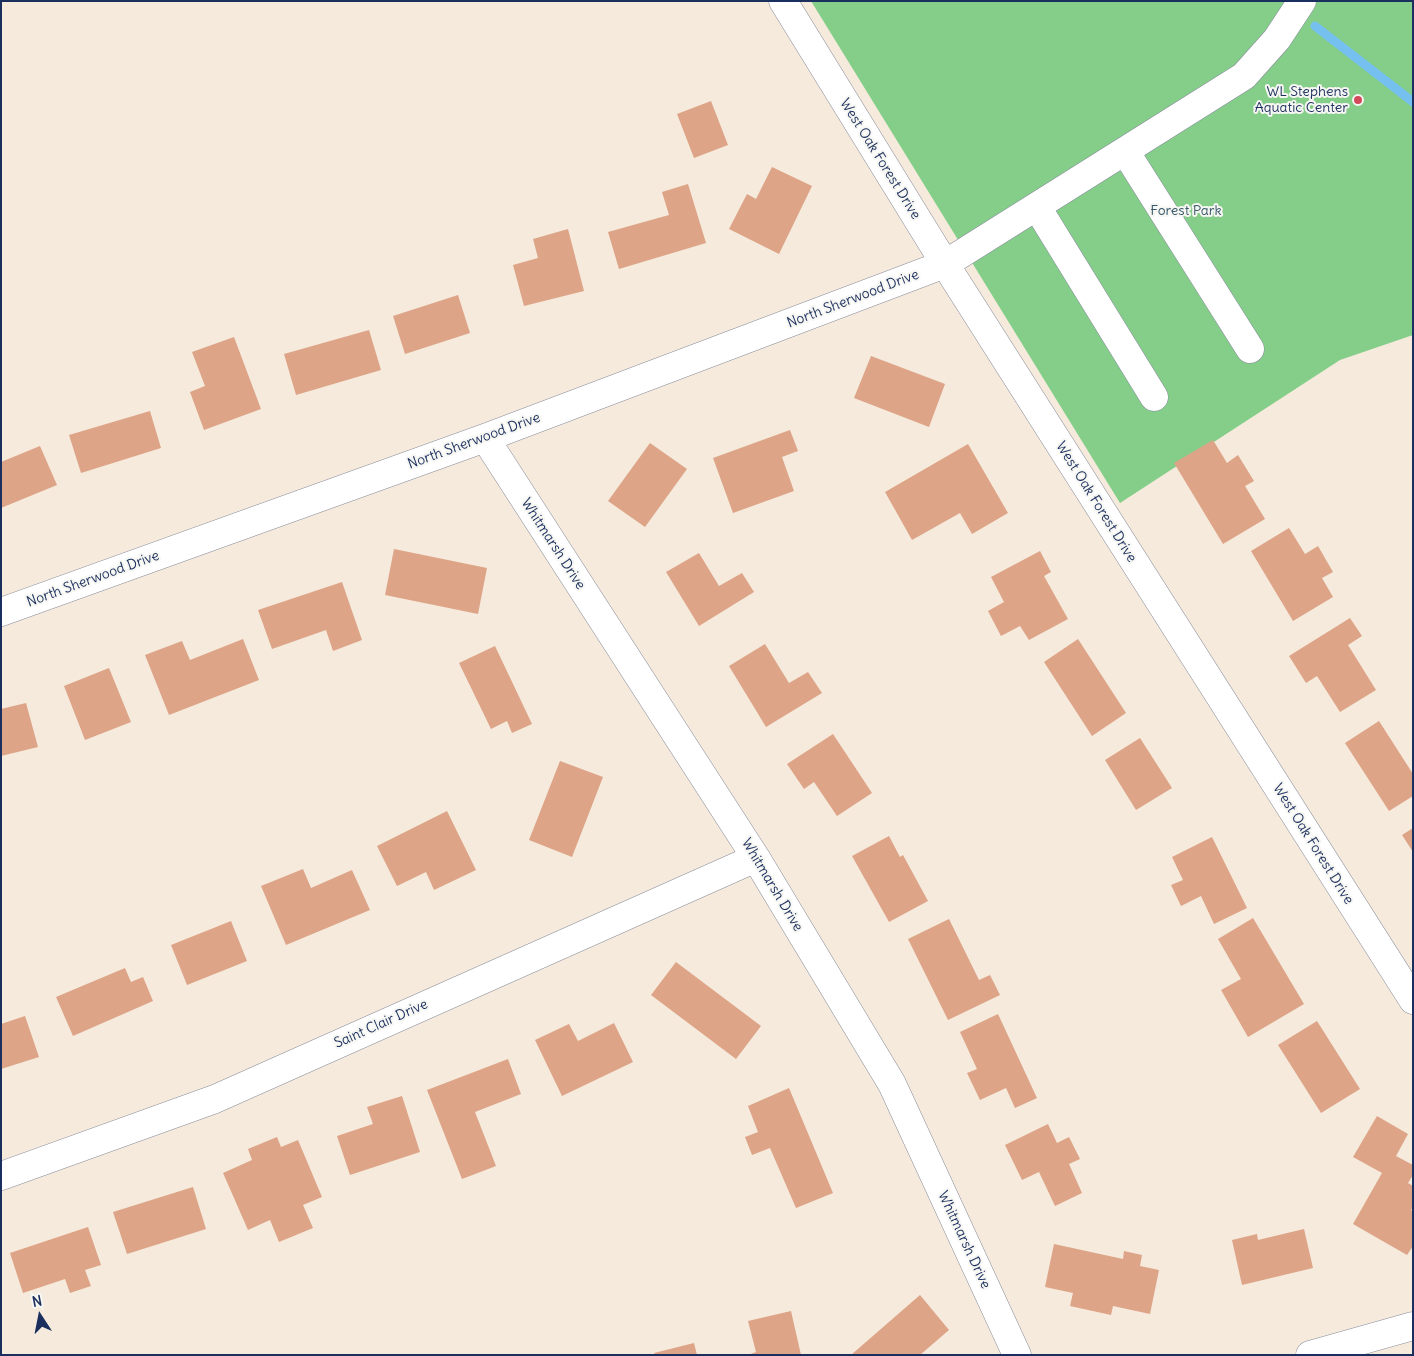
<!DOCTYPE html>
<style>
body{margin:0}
#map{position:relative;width:1414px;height:1356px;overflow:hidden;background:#f5eadb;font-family:Delius,sans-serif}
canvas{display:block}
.frame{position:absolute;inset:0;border:2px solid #1b2f5e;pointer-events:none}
.north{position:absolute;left:15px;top:1291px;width:50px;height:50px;-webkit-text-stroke:4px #f6f6f2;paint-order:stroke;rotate:349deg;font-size:14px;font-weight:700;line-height:20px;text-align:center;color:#1b2f5e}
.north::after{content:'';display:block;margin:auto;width:18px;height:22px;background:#1b2f5e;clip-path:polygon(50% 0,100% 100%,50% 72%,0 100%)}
</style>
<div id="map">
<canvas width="1414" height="1356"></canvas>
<div class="frame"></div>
<div class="north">N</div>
</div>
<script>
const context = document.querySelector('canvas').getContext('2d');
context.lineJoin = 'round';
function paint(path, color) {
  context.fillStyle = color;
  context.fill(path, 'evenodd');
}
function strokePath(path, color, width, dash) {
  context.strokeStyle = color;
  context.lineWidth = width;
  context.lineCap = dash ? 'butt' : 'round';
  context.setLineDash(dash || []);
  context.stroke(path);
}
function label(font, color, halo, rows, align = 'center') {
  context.font = font + ' Delius,sans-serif';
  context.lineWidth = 4;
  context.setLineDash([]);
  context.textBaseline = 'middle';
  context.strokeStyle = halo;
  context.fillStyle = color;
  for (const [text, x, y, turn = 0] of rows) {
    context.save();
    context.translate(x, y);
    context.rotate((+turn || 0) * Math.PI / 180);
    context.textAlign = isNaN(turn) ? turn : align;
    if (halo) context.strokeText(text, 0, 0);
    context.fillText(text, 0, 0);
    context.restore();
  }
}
paint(new Path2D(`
 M 811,1 L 1413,1 L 1413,335 L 1340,360 L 1120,503 Z`), '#85ce8a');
strokePath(new Path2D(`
 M 1315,26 L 1413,102`), '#75c0ee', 9);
paint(new Path2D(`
 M 711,101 L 728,145 L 694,158 L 677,114 Z
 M 772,167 L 812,186 L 779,254 L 729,229 L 747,194 L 756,199 Z
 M 688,184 L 706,243 L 619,269 L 608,232 L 669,215 L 662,192 Z
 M 568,229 L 584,291 L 524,306 L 513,265 L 538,258 L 533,239 Z
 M 458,295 L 470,333 L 405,354 L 393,316 Z
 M 369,330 L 381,370 L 296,395 L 284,354 Z
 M 234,337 L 261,409 L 204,430 L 190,392 L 205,386 L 192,352 Z
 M 871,356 L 945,384 L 929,427 L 854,398 Z
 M 150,411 L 161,448 L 81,473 L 69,435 Z
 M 790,430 L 798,451 L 782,457 L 794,491 L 733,513 L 713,458 Z
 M 1213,440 L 1227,463 L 1238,455 L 1254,481 L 1245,486 L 1265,519 L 1223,544 L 1174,463 Z
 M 650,443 L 687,469 L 645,527 L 608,501 Z
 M 968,444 L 1008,513 L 972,534 L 960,513 L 912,540 L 885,492 Z
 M 40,446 L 57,485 L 1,508 L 1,462 Z
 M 1289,528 L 1305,554 L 1318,546 L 1333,572 L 1322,578 L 1333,597 L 1293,621 L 1251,551 Z
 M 394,549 L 487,568 L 478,614 L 385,595 Z
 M 1040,551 L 1051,572 L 1044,576 L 1068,619 L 1029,640 L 1020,626 L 1001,636 L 988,611 L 1004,602 L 991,577 Z
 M 699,553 L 719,586 L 742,573 L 754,592 L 699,626 L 666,572 Z
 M 342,582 L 362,640 L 333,651 L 326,630 L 272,649 L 258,610 Z
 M 1350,618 L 1362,636 L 1348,645 L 1376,690 L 1340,712 L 1317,676 L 1306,683 L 1289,656 Z
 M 243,639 L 259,680 L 169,715 L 145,655 L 182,641 L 190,660 Z
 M 1078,639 L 1126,713 L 1092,736 L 1044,662 Z
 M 765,644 L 789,683 L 808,672 L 822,693 L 766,727 L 729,666 Z
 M 495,646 L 532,724 L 512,733 L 507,721 L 491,729 L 459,663 Z
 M 109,668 L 131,722 L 85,740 L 64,686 Z
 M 26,703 L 38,747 L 1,756 L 1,709 Z
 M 1379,721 L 1413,774 L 1413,796 L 1389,811 L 1345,743 Z
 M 833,734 L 872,793 L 837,816 L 814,782 L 804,789 L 787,764 Z
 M 1140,738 L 1172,788 L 1136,810 L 1105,760 Z
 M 560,761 L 603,777 L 572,857 L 529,840 Z
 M 447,811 L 476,870 L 434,890 L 426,872 L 397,886 L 377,846 Z
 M 1413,828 L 1413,852 L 1402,835 Z
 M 889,836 L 900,857 L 903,855 L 928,901 L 889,922 L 852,856 Z
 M 1212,837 L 1247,908 L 1214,924 L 1201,896 L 1181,906 L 1171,885 L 1183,880 L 1172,857 Z
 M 303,869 L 311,888 L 352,870 L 370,910 L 286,945 L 261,886 Z
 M 1253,918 L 1304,1004 L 1248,1037 L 1221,990 L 1241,979 L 1218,939 Z
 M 949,919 L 979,980 L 990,975 L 1000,995 L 948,1020 L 908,939 Z
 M 231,921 L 247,961 L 187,985 L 171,945 Z
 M 676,962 L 761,1026 L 736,1059 L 651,995 Z
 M 125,968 L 131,982 L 143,977 L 153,1001 L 73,1036 L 56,997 Z
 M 998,1014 L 1037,1098 L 1015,1108 L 1006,1088 L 980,1100 L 967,1073 L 977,1069 L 960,1032 Z
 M 25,1016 L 39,1057 L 1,1069 L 1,1024 Z
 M 1317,1021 L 1360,1089 L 1321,1113 L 1278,1045 Z
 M 614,1023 L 633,1062 L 562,1096 L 535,1040 L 569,1024 L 578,1041 Z
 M 508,1059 L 521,1094 L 475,1112 L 496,1166 L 462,1179 L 427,1090 Z
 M 789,1088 L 833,1193 L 796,1208 L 770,1148 L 752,1155 L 745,1137 L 758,1132 L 748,1106 Z
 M 402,1096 L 420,1152 L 350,1175 L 337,1136 L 373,1124 L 367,1107 Z
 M 1377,1116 L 1408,1134 L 1396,1156 L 1413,1165 L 1413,1175 L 1408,1183 L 1413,1186 L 1413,1207 L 1411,1210 L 1413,1211 L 1413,1246 L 1407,1255 L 1353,1224 L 1382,1173 L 1353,1157 Z
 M 1048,1124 L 1057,1143 L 1069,1137 L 1080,1159 L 1069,1164 L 1082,1193 L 1055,1206 L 1039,1172 L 1022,1180 L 1005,1145 Z
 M 277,1137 L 281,1147 L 298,1140 L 322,1197 L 303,1205 L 313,1228 L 279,1242 L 270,1220 L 248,1230 L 223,1173 L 252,1160 L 248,1149 Z
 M 193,1187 L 206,1229 L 127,1254 L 113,1212 Z
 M 88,1227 L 101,1265 L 85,1270 L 91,1286 L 70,1293 L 65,1279 L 23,1293 L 10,1253 Z
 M 1304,1229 L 1313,1268 L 1242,1285 L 1232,1240 L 1257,1234 L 1258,1240 Z
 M 1054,1244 L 1123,1259 L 1124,1251 L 1142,1255 L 1140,1266 L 1159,1270 L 1150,1314 L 1113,1306 L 1111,1315 L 1070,1306 L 1073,1293 L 1045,1287 Z
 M 920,1295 L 949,1330 L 920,1355 L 851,1355 Z
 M 791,1311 L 801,1355 L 748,1355 L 756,1352 L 748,1321 Z
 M 694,1343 L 697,1355 L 655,1355 L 654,1353 Z`), '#dda488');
const minor = new Path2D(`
 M 1125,151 L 1250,349
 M 1037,207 L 1154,397
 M 485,438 L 756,858 L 892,1084 L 1017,1355
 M 1,612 L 485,438 L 945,264 L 1244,76 L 1277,39 L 1302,1
 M 1,1176 L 215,1099 L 756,858
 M 1310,1355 L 1413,1326`);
const major = new Path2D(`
 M 783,1 L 945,264 L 1413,1000`);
strokePath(minor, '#888c9c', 29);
strokePath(major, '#888c9c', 29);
strokePath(minor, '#fff', 28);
strokePath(major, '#fff', 28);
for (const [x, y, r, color] of [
 [1358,100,5,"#d1495b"]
]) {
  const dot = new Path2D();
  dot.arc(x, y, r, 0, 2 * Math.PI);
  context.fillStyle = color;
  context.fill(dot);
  strokePath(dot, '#f6f6f2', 2);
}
label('14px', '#1b2f5e', '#f6f6f2', [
 ["WL Stephens",1348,92],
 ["Aquatic Center",1348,108]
], 'right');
label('14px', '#1b2f5e', '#f6f6f2', [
 ["West Oak Forest Drive",880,159,58],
 ["North Sherwood Drive",853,299,-21],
 ["North Sherwood Drive",474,441,-20],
 ["West Oak Forest Drive",1096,502,58],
 ["Whitmarsh Drive",553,544,57],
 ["North Sherwood Drive",93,579,-20],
 ["West Oak Forest Drive",1313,844,58],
 ["Whitmarsh Drive",772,885,59],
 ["Saint Clair Drive",381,1024,-24],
 ["Whitmarsh Drive",964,1240,65]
]);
label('14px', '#365769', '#f6f6f2', [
 ["Forest Park",1186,211]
]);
</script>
